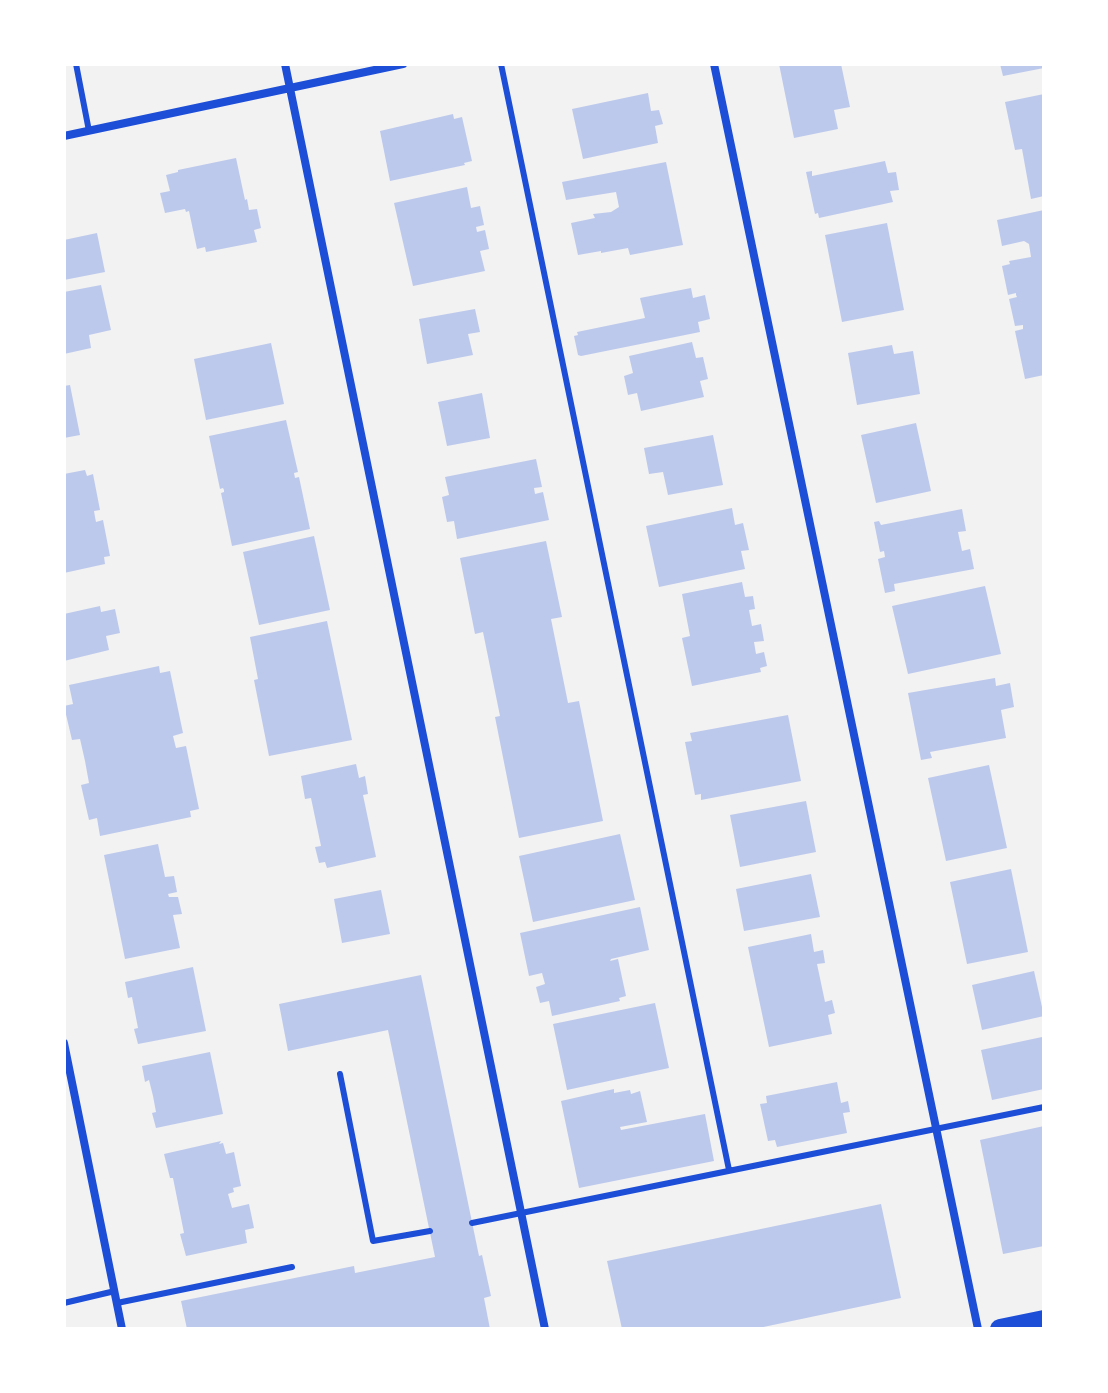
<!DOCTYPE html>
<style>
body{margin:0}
#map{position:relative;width:1108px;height:1393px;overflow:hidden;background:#f2f2f2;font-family:Lora,serif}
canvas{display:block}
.frame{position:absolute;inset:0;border:66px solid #fff;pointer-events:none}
</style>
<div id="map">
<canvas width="1108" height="1393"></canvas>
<div class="frame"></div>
</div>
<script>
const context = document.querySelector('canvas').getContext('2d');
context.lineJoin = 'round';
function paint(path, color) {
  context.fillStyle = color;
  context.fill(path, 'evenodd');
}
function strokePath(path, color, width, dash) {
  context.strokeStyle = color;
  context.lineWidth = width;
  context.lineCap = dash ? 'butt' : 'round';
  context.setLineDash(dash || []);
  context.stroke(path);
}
paint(new Path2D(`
 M 779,64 L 841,64 L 850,107 L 834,110 L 838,129 L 794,138 Z
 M 1000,64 L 1044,64 L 1044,68 L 1003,76 Z
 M 648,93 L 651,111 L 659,110 L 663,124 L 655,126 L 658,143 L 583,159 L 572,109 Z
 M 1044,94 L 1044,196 L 1031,199 L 1022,149 L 1015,150 L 1005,102 Z
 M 453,114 L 454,119 L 462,117 L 472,161 L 464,163 L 465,165 L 390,181 L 380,131 Z
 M 236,158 L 245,200 L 247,199 L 249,210 L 257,209 L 261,228 L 254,230 L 257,242 L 206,252 L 205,247 L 197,249 L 189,211 L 186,212 L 185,209 L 165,213 L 160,193 L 170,191 L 166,175 L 178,172 L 178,170 Z
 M 885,161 L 888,173 L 896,172 L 899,190 L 890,191 L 893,202 L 819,218 L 818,213 L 815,214 L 806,172 L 812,171 L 812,176 Z
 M 666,162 L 683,245 L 630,255 L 628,248 L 601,253 L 601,251 L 578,255 L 571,223 L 595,218 L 593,214 L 611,212 L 619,207 L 616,192 L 566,200 L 562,182 Z
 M 467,187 L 471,208 L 480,206 L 484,225 L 476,227 L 477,232 L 485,230 L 489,249 L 480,251 L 485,271 L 413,286 L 394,203 Z
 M 1044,210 L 1044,375 L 1025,379 L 1015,331 L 1023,329 L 1023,325 L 1015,326 L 1009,299 L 1017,297 L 1016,295 L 1016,293 L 1008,295 L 1002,266 L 1010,264 L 1009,261 L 1031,257 L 1029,244 L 1024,241 L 1002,246 L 997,220 Z
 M 887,223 L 904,310 L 842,322 L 825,235 Z
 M 97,233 L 105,272 L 64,280 L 64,240 Z
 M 101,285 L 111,330 L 89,335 L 91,348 L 64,354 L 64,292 Z
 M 691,288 L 693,298 L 705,295 L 710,319 L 698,322 L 700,332 L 581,356 L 578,355 L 574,336 L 578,335 L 577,332 L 645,318 L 640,298 Z
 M 475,309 L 480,332 L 468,334 L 473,355 L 427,364 L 419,319 Z
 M 692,342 L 696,358 L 703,357 L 708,379 L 700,381 L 704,397 L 641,411 L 637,393 L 628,395 L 624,376 L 633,373 L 629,356 Z
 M 271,343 L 284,404 L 206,420 L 194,359 Z
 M 892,345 L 894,354 L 913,351 L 920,394 L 857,405 L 848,353 Z
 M 70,385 L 80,435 L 64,438 L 64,386 Z
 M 482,393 L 490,438 L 447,446 L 438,402 Z
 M 286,420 L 298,472 L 294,473 L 295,478 L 299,477 L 310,529 L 232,546 L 221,493 L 224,492 L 224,490 L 223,488 L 220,489 L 209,436 Z
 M 916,423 L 931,491 L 876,503 L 861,435 Z
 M 713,435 L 723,485 L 668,495 L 663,472 L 649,474 L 644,448 Z
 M 536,459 L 542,487 L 534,488 L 535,494 L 543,492 L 549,520 L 457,539 L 454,521 L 447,522 L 442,497 L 449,495 L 445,477 Z
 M 85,470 L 87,476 L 93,474 L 100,510 L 94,511 L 95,517 L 96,522 L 103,520 L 110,556 L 104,557 L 105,564 L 64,573 L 64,474 Z
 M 732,508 L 735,525 L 743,523 L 749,550 L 741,551 L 745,569 L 659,587 L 646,526 Z
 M 962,509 L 966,531 L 958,532 L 962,551 L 970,549 L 974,569 L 894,584 L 895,591 L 885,593 L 878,559 L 885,557 L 884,551 L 880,552 L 874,522 L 879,521 L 881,525 Z
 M 314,536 L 330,610 L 259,625 L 243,552 Z
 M 546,541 L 562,617 L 551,619 L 568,703 L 579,701 L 603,821 L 519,838 L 495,717 L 500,716 L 483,632 L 475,634 L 460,558 Z
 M 742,582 L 745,597 L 753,596 L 755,609 L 749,610 L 752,626 L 761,624 L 764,641 L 754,642 L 756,654 L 764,652 L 767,666 L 760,668 L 761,672 L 692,686 L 682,638 L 690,636 L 682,594 Z
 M 985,586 L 1001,654 L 908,674 L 892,606 Z
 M 100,606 L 101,612 L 115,609 L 120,633 L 106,636 L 109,650 L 64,661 L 64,614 Z
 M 327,621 L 352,740 L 269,756 L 254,680 L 258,679 L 250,637 Z
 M 159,666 L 160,673 L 170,671 L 183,733 L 173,736 L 176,748 L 186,746 L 199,809 L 190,811 L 191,817 L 100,836 L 97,818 L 89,820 L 81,785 L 89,783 L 85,761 L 80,739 L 72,740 L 64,706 L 73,704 L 69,685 Z
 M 995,678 L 996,686 L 1010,683 L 1014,707 L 1001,710 L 1006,738 L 930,752 L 932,758 L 921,760 L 908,693 Z
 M 788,715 L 801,781 L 701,800 L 701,794 L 695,795 L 685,742 L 692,741 L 690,733 Z
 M 356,764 L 359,778 L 365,776 L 368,794 L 363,795 L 376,857 L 327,868 L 325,862 L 319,863 L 315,847 L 321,846 L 311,798 L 305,799 L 301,776 Z
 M 989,765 L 1007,848 L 946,861 L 928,778 Z
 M 806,801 L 816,852 L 740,867 L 730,815 Z
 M 620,834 L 635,900 L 533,922 L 519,856 Z
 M 158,844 L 165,877 L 174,876 L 177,892 L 168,894 L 169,897 L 178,897 L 182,914 L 173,915 L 180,948 L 125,959 L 104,855 Z
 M 1011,869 L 1028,952 L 967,964 L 950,882 Z
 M 811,874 L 820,917 L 744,931 L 736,889 Z
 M 381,890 L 390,934 L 342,943 L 334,899 Z
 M 640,907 L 649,950 L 611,959 L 610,961 L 618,959 L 626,996 L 619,998 L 620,1001 L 552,1016 L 549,1001 L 540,1003 L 536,987 L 545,984 L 542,973 L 529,976 L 520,933 Z
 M 811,934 L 814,952 L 823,950 L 825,963 L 817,964 L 825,1002 L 832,1000 L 835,1013 L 828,1015 L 832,1034 L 769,1047 L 748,947 Z
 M 193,967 L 206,1031 L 138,1044 L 134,1029 L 138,1028 L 132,997 L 128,998 L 125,982 Z
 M 1034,971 L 1044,1016 L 982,1030 L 972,985 Z
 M 421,975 L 479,1256 L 482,1255 L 491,1296 L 484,1298 L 490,1329 L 187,1329 L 181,1301 L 354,1266 L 355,1273 L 435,1257 L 388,1030 L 288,1051 L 279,1004 Z
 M 655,1003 L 669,1068 L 567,1090 L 553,1024 Z
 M 1042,1037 L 1044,1045 L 1044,1089 L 992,1100 L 981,1050 Z
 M 210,1052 L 223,1114 L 156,1128 L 152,1113 L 156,1112 L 153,1096 L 149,1080 L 145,1082 L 142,1066 Z
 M 837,1082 L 841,1103 L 848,1101 L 850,1112 L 843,1113 L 847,1133 L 777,1147 L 775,1140 L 768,1141 L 760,1104 L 767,1103 L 766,1096 Z
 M 614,1089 L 614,1093 L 630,1090 L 631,1094 L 640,1091 L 647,1122 L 620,1127 L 621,1130 L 705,1114 L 714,1161 L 579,1188 L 561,1101 Z
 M 1044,1126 L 1044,1246 L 1003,1254 L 980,1140 Z
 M 221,1141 L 219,1144 L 223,1143 L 226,1154 L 234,1152 L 241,1186 L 233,1188 L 234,1192 L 228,1194 L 232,1208 L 249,1204 L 254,1228 L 245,1230 L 247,1243 L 186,1256 L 180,1234 L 184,1233 L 173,1178 L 170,1178 L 164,1154 Z
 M 881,1204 L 901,1298 L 754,1329 L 622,1329 L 607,1261 Z`), '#bdc9ec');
strokePath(new Path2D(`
 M 76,64 L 89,131
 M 501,64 L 729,1170
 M 340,1074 L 373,1241 L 430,1231
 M 472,1223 L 1044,1107
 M 64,1303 L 115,1291
 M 117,1303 L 292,1267`), '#1d4ed8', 6);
strokePath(new Path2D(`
 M 285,64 L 545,1329
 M 714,64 L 978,1329
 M 64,136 L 403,64
 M 64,1043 L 122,1329`), '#1d4ed8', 8);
strokePath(new Path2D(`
 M 1000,1329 L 1044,1320`), '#1d4ed8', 20);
</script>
